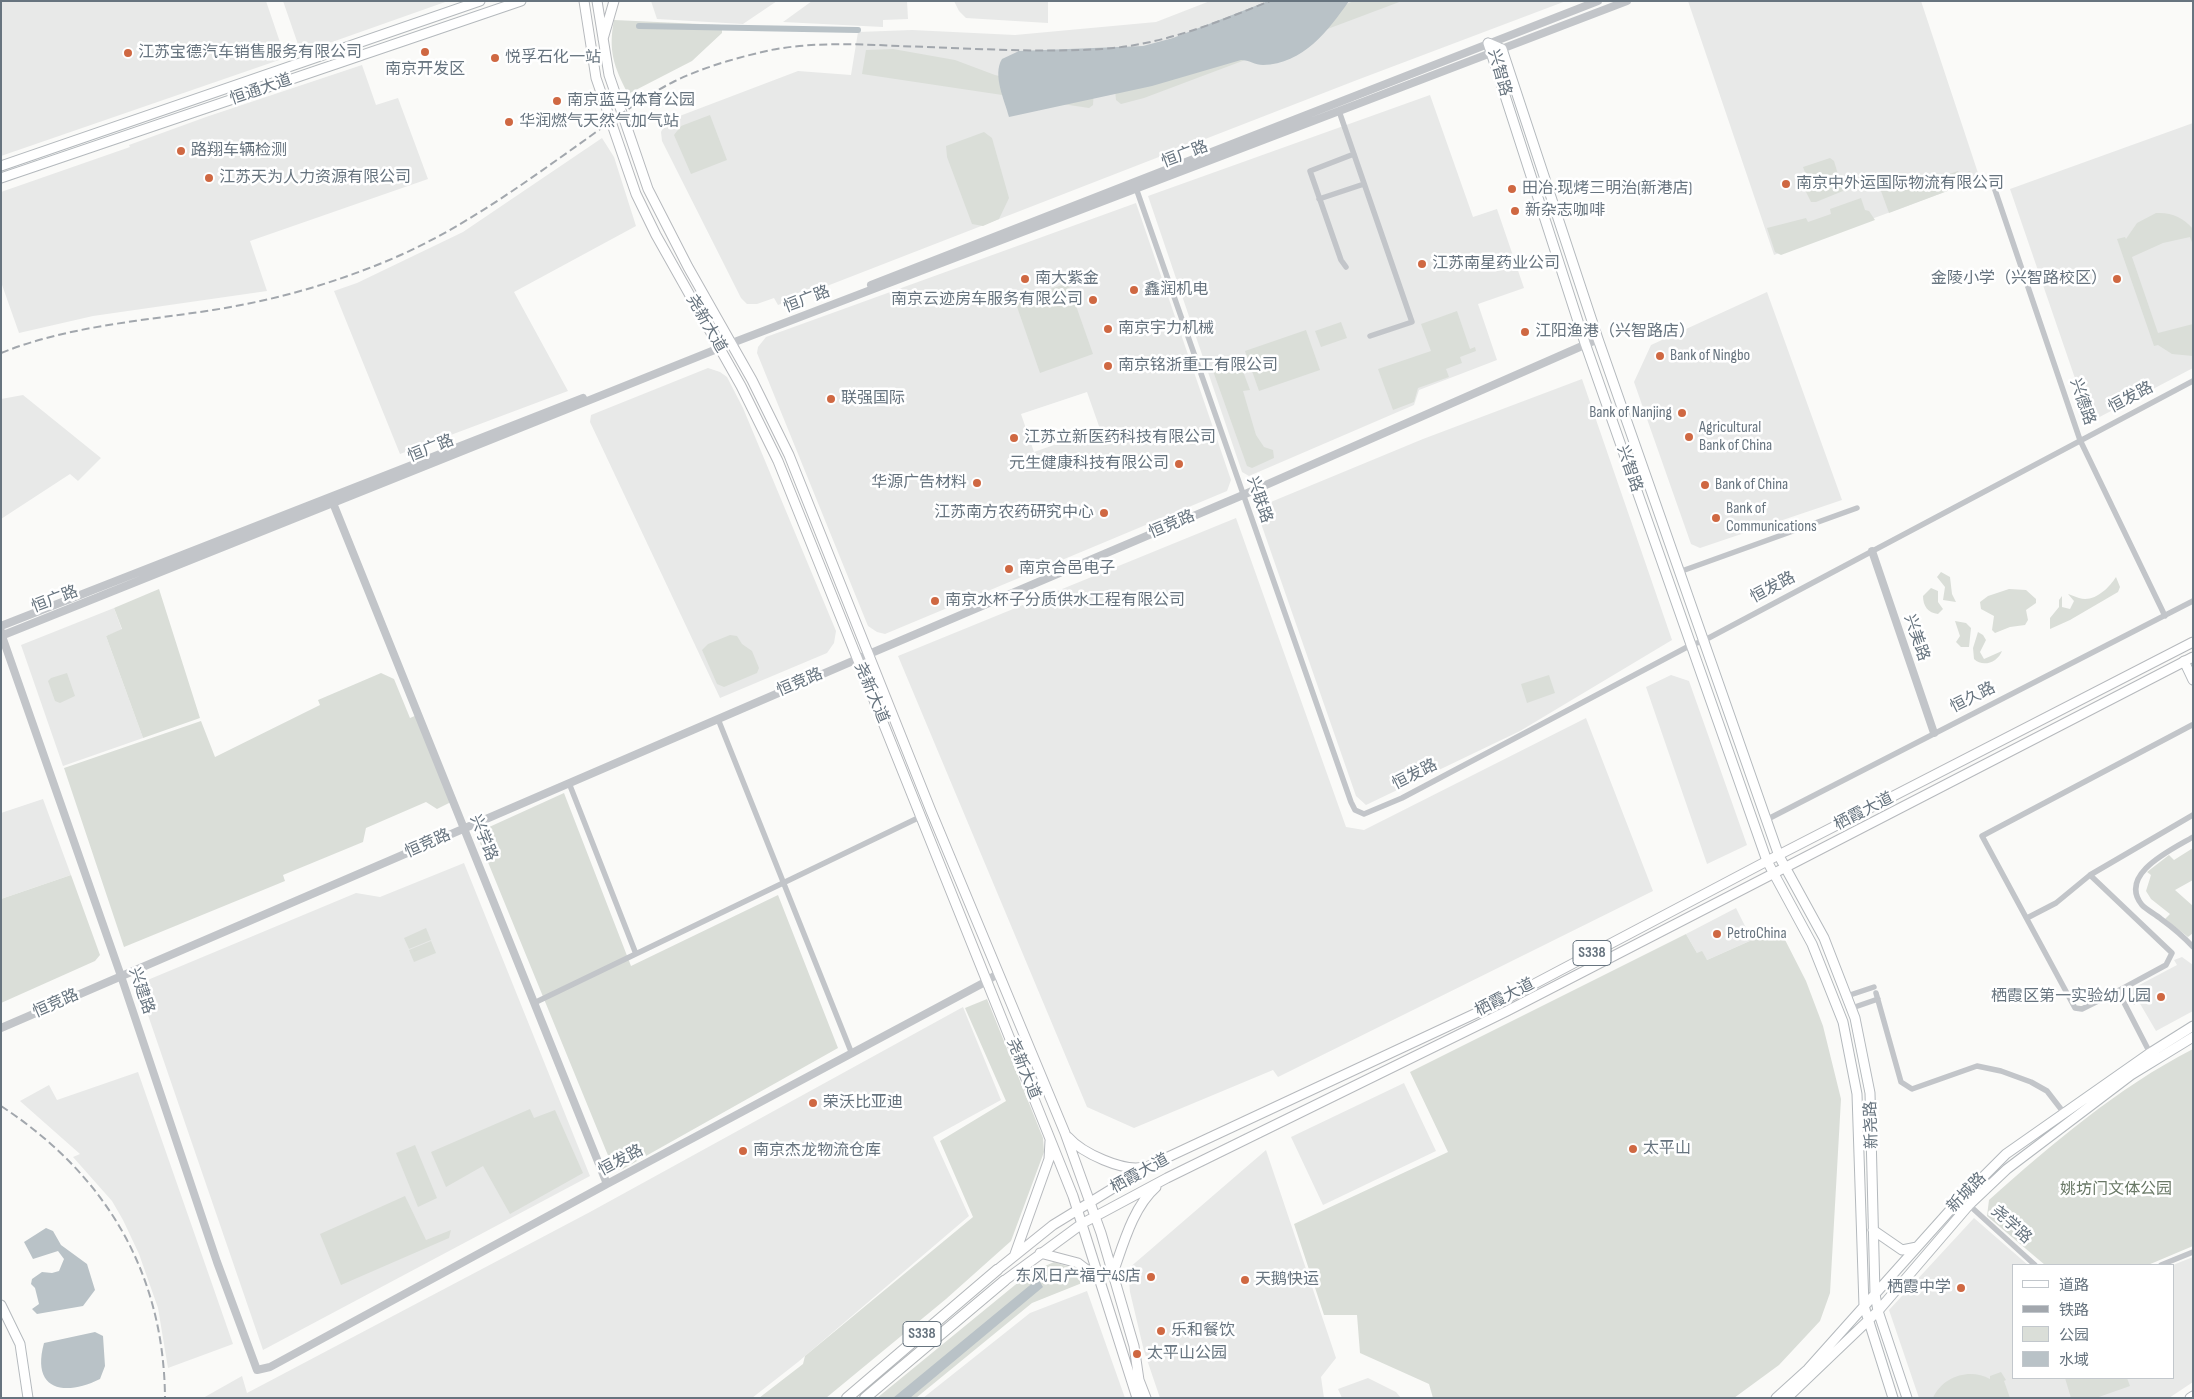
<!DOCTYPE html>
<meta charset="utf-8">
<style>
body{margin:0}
#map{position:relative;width:2194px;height:1399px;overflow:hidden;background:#fafaf8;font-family:"Sofia Sans Condensed","Noto Sans SC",sans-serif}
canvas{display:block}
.frame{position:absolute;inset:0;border:2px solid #67747f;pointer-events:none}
.legend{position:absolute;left:2012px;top:1264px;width:162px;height:115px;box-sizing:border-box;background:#fff;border:1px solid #c2c7cc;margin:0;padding:6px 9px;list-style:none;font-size:15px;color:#67747f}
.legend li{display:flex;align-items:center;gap:10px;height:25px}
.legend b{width:25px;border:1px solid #c2c7cc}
</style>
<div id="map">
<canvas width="2194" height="1399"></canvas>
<div class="frame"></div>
<ul class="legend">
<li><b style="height:6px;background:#fff"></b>道路</li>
<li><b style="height:6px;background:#a2a7ad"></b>铁路</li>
<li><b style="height:14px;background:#daded8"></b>公园</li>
<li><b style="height:14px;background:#b9c2c7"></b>水域</li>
</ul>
</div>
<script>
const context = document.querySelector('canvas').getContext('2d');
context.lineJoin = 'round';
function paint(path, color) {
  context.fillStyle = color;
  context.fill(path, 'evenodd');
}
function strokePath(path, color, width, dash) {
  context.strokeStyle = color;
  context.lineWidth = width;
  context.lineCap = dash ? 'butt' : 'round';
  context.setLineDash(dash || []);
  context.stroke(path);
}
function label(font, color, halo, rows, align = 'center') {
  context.font = font + ' "Sofia Sans Condensed","Noto Sans SC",sans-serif';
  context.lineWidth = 5;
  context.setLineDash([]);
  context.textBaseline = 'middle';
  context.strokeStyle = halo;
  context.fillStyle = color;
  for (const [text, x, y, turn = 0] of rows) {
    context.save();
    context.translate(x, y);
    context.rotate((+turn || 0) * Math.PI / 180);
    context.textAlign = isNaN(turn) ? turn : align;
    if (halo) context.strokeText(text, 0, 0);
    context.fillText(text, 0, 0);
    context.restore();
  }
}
paint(new Path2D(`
 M 1,1 L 266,1 L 283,51 L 282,59 L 1,156 Z
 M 283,1 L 448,1 L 301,53 Z
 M 651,1 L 777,1 L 743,24 L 657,19 Z
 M 812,1 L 907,1 L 908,19 L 883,20 L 883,27 L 783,22 Z
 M 954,1 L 1048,1 L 1048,23 L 966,18 L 959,11 Z
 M 1210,1 L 1566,1 L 1357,80 L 778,305 L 774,298 L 757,304 L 747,304 L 741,298 L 662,141 L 661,132 L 665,124 L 677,117 L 798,71 L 851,75 L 858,32 L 912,30 L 1015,35 L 1156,22 Z
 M 1688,1 L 1921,1 L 1980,179 L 1774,255 Z
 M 362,65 L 376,105 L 398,98 L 428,179 L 250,241 L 267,291 L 93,316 L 19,333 L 1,282 L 1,192 L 130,147 L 129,145 L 206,117 Z
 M 1430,95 L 1473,217 L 1497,209 L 1524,288 L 1478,304 L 1497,360 L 1419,390 L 1414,405 L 1249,476 L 1242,472 L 1148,196 Z
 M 2193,123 L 2193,368 L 2090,422 L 2010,189 Z
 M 602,138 L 614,157 L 636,226 L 514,292 L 568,391 L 400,454 L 334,291 L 357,283 L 463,232 Z
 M 1136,203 L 1231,480 L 1227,491 L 885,634 L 877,632 L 868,626 L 757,353 L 758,347 L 766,337 ZM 1087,392 L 1100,429 L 1034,452 L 1021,414 Z
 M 1767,292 L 1842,500 L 1700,548 L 1691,544 L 1634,382 L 1651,345 Z
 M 708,368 L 720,372 L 727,377 L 743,408 L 836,631 L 834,643 L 827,653 L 720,698 L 590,422 L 591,415 Z
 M 1582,379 L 1672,640 L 1520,731 L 1366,805 L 1356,796 L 1257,512 L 1266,504 L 1423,439 Z
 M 23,395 L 101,458 L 78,481 L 70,474 L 1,519 L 1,399 Z
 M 1236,518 L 1346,827 L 1364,830 L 1586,718 L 1653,891 L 1278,1077 L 1273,1070 L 1134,1128 L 1087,1107 L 898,656 Z
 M 114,608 L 122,630 L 106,636 L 143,738 L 63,766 L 21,645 Z
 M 1671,675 L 1689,681 L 1747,845 L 1707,864 L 1646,687 Z
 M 43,799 L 71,875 L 1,899 L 1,813 Z
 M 464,863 L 590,1176 L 263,1350 L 138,986 L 150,979 L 356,893 L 380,897 Z
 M 1736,908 L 1752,940 L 1707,960 L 1697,953 L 1686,934 Z
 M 2182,957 L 2193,965 L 2193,1011 L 2156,1031 L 2139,1002 L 2134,1005 L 2126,992 L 2177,965 L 2174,960 Z
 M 963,1007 L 1001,1100 L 933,1137 L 969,1216 L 798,1362 L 752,1398 L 203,1398 L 242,1376 L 247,1393 L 590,1212 Z
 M 138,1072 L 233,1344 L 168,1368 L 158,1308 L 139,1254 L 123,1220 L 112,1201 L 73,1157 L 80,1154 L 20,1101 L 49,1085 L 57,1100 Z
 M 1404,1083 L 1436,1151 L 1323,1205 L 1291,1137 Z
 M 1266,1150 L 1336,1358 L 1321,1377 L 1324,1398 L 1160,1398 L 1144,1351 L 1130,1292 L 1128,1269 Z
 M 1974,1218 L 2028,1265 L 2013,1265 L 2013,1378 L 2173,1378 L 2173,1265 L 2193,1257 L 2193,1382 L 2169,1398 L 1919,1398 L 1889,1310 Z
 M 1087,1291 L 1125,1398 L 923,1398 L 1030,1313 Z
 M 1368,1378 L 1396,1392 L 1401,1398 L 1342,1398 L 1338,1389 Z`), '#e8e9e8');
paint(new Path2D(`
 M 1354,1 L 1402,1 L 1144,98 L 1121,104 L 1116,100 L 1115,90 L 1158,76 Z
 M 614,20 L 722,25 L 722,33 L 692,61 L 628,94 C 614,67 608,51 614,20 Z
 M 893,49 L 955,60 L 995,75 L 1049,88 L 1094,88 L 1093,105 L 1089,108 L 862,74 L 866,50 Z
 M 710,115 L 727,160 L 691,174 L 674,135 L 681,126 Z
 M 984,132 L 992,138 L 1009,198 L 999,219 L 983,226 L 972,224 L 947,157 L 946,146 Z
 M 1830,158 L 1834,161 L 1843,191 L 1816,202 L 1811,202 L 1803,186 L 1809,183 L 1803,167 Z
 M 1958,171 L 1960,175 L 1970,171 L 1974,181 L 1889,213 L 1881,191 L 1882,186 L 1902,180 L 1906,189 Z
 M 1861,198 L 1865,210 L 1869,211 L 1875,220 L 1781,255 L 1775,252 L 1767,228 L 1806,218 L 1808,222 L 1831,214 L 1830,209 Z
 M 2156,213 C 2171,212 2183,217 2193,229 L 2193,245 L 2190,237 L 2163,243 L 2132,257 L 2158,333 L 2193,324 L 2193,356 L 2172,354 L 2158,345 L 2154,346 L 2117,239 L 2125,237 L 2126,239 L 2137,223 Z
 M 1068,283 L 1093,354 L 1040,373 L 1015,301 Z
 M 1457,311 L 1470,349 L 1475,347 L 1476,351 L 1460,357 L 1462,363 L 1446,369 L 1449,377 L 1418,388 L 1414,402 L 1393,410 L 1378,369 L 1431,351 L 1421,324 Z
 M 1341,322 L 1347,338 L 1321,347 L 1315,331 Z
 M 1306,330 L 1320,370 L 1259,391 L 1245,351 Z
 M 1238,358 L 1250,390 L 1243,391 L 1256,435 L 1264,447 L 1273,450 L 1274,458 L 1252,468 L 1247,466 L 1212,368 Z
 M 1941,572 L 1950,577 L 1952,594 L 1956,602 L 1943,600 L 1945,587 L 1937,577 Z
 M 2116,577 L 2120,587 L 2118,592 L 2070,620 L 2050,629 L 2050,618 L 2059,607 L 2059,600 L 2062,596 L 2062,607 L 2070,609 L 2074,601 L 2068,594 C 2072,595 2075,597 2079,598 C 2094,603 2109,588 2116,577 Z
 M 1931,588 L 1938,591 L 1938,602 L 1943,609 L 1938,614 C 1928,613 1923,606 1923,596 Z
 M 159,589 L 200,718 L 143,738 L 106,636 L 122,629 L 114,608 Z
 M 2009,589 L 2026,590 L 2036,599 L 2036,603 L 2026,610 L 2028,620 L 2025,625 L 2010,627 L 1995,633 L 1992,630 L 1994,616 L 1981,609 L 1980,602 L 1988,596 Z
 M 1955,621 L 1966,623 L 1971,628 L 1969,647 L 1961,647 L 1956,642 L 1960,636 Z
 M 1978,632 L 1983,635 L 1986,640 L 1980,652 L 1984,659 L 2002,651 C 1998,662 1983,668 1974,659 L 1973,648 Z
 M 730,635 L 737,636 L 742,644 L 752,651 L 759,668 L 757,673 L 724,687 L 717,684 L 702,650 L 708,644 Z
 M 67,673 L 75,696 L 60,703 L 55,701 L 48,681 L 51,678 Z
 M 381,673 L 394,679 L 410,718 L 417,715 L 453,801 L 437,809 L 426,802 L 366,828 L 363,842 L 283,875 L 285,881 L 124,947 L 64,768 L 201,721 L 215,757 L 320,705 L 318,700 Z
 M 1549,675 L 1555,693 L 1527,703 L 1521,684 Z
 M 564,793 L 631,966 L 778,895 L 838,1048 L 621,1170 L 614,1170 L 476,833 Z
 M 2193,848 L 2193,880 L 2175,890 L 2193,906 L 2193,933 L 2188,937 L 2165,919 L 2170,914 L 2151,899 L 2146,891 L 2151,875 L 2147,872 L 2169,855 L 2174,860 Z
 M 71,875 L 100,955 L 95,961 L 1,1003 L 1,899 Z
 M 426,928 L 431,940 L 409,949 L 404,938 Z
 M 1779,928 L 1806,981 L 1823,1026 L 1841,1099 L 1830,1293 L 1820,1321 L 1779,1365 L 1734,1398 L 1433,1398 L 1429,1384 L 1360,1353 L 1357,1315 L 1324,1315 L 1294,1224 L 1448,1152 L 1410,1072 L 1686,934 L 1697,953 L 1702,951 L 1707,960 Z
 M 431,941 L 436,953 L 414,962 L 409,950 Z
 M 987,999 L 1043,1138 L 1044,1152 L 1011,1241 L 946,1299 L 826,1398 L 759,1398 L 803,1364 L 805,1356 L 973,1217 L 940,1141 L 1006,1101 L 965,1008 Z
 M 2193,1049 L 2193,1246 L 2148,1265 L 2045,1265 L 1987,1216 L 1989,1200 C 2052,1144 2117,1088 2193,1049 Z
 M 530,1109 L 534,1118 L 555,1110 L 583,1173 L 510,1214 L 483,1166 L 446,1187 L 431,1152 Z
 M 415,1145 L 437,1198 L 418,1207 L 396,1153 Z
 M 405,1196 L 426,1240 L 451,1230 L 449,1238 L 341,1285 L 320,1234 Z
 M 1054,1262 L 1078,1270 L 1087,1281 L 1032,1303 L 916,1398 L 877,1398 L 1015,1285 L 1036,1270 Z
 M 2001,1372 L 2006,1380 L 2004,1381 L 2010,1398 L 1933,1398 C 1943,1376 1970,1368 1990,1379 L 1990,1376 Z
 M 2065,1378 L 2127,1378 L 2130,1386 L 2096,1398 L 2071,1398 Z`), '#daded8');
paint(new Path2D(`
 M 1268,1 L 1349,1 C 1328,31 1303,64 1263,65 C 1255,65 1249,60 1241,60 L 1152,86 L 1009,117 C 1005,101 992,75 1002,59 L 1019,51 L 1143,46 L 1173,38 Z
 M 46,1228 L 53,1231 L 61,1245 L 87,1264 L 95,1290 L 83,1306 L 37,1314 L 32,1309 L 39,1304 L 35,1288 L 31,1284 L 32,1279 L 42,1272 L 52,1273 L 59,1271 L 64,1259 L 58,1251 L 33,1259 L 24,1242 Z
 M 1039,1280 L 1043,1287 L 910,1398 L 893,1398 L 1035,1281 Z
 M 95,1332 L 103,1336 L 105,1366 L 100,1379 C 64,1397 31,1390 44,1343 Z`), '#b9c2c7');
strokePath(new Path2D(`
 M 639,26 L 858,30`), '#b9c2c7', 6);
const secondary = new Path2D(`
 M 1488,43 L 1502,49 L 1598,339 L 1779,856 L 1824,938 L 1855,1018 L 1870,1093 L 1875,1294 L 1878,1311 L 1907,1398
 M 1488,43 L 1585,343 L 1767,861 L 1812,944 L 1843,1022 L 1857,1094 L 1864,1306 L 1893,1398
 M 1,166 L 480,1
 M 1,178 L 521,1
 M 2184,661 L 2193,680
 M 1873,1230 L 1902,1250 L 1917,1247
 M 1,1305 L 20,1344 L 28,1398
 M 1776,1398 L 1808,1369 L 1952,1208 L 2006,1154 L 2150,1053 L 2193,1026
 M 1787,1398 L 1878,1311 L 1969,1205 L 2007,1169 L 2131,1075 L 2193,1037
 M 2190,1398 L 2193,1396`);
const primary = new Path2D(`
 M 584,1 L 596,78 L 636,194 L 656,235 L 741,386 L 778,461 L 1073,1196 L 1137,1398
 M 597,1 L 609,75 L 648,189 L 688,267 L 752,380 L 789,455 L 931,811 L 1065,1133 L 1101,1233 L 1134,1346 L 1139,1380 L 1146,1398
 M 603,39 L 614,1
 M 1068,1137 C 1082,1153 1123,1172 1144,1167
 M 1040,1253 L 1078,1263 L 1099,1279
 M 1015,1254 L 1049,1159 L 1050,1141
 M 997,1270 L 1053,1225 L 1151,1165 L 1502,1001 L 1767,861 L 2193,642
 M 1113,1273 C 1123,1245 1133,1207 1156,1187
 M 1004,1281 L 1083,1223 L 1167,1178 L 1507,1011 L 2193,657`);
const trunk = new Path2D(`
 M 847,1398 L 997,1270
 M 865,1398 L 1004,1281`);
strokePath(secondary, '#b4b9bd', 11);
strokePath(primary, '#b6b9bd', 11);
strokePath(trunk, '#b3b7ba', 12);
strokePath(new Path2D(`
 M 1339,111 L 1412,322 L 1370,336
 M 1994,187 L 2080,440 L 2165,616
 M 1136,188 L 1351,802 L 1355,810 L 1364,814 L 1402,798 L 1691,645 L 1703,641 L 2193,381
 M 1319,199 L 1364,184
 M 1346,267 L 1341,260 L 1310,171 L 1354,154
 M 1679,572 L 1857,508
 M 718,719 L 852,1054
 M 569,783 L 636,954
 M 1766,820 L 2193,601
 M 2193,837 C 2173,849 2117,874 2142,905 C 2147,910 2155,914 2161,919 C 2172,927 2183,936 2193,947
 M 2090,875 L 2172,953 L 2166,965 L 2118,991
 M 2027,918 L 2056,903 L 2090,875 L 2193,815
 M 1876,993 L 1901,1082 L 1912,1089 L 1977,1066 L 2001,1071 L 2031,1082 L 2047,1091 L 2064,1113
 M 1847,996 L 1874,987
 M 534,1003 L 920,817
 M 1852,1008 L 1878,999
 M 2150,1053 L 2118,991 L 2082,1009 L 2075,1008 L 1982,836 L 2192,725
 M 1969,1205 L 2035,1265
 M 2161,1265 L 2193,1252`), '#c2c5c9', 5.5);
strokePath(new Path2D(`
 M 871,285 L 1598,1
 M 333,503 L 607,1184
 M 1872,551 L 1934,733
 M 1,626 L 583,398
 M 3,633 L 2,636 L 121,976 L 217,1262 L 257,1370 L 270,1367 L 607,1184 L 987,981 L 997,974
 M 1,636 L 732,343 L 1627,1
 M 1,1028 L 869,654 L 1243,495 L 1598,339`), '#c2c5c9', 8);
strokePath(secondary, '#fff', 9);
strokePath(primary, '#fff', 9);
strokePath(trunk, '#fff', 10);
strokePath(new Path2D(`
 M 1,353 C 68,326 142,321 213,310 C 271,301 328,285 382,263 C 454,234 516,189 578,145 C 609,123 641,98 675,81 C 704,67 739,57 771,50 C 813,42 857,44 899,46 C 966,48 1035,53 1102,49 C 1162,45 1216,23 1270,1
 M 1,1106 C 105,1174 164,1272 165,1398`), '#a2a7ad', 2, [8, 4]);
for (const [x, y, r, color] of [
 [425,52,5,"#cf6842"],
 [128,53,5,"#cf6842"],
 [495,58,5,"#cf6842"],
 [557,101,5,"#cf6842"],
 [509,122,5,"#cf6842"],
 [181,151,5,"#cf6842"],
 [209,178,5,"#cf6842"],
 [1786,184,5,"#cf6842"],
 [1512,189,5,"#cf6842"],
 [1515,211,5,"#cf6842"],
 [1422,264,5,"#cf6842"],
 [1025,279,5,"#cf6842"],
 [2117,279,5,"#cf6842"],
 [1134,290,5,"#cf6842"],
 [1093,300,5,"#cf6842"],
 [1108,329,5,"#cf6842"],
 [1525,332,5,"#cf6842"],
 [1660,356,5,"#cf6842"],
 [1108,366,5,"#cf6842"],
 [831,399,5,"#cf6842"],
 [1682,413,5,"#cf6842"],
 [1689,437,5,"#cf6842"],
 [1014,438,5,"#cf6842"],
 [1179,464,5,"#cf6842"],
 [977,483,5,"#cf6842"],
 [1705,485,5,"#cf6842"],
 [1104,513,5,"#cf6842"],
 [1716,518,5,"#cf6842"],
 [1009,569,5,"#cf6842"],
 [935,601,5,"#cf6842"],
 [1717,934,5,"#cf6842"],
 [2161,997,5,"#cf6842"],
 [813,1103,5,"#cf6842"],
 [1633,1149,5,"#cf6842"],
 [743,1151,5,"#cf6842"],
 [1151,1277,5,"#cf6842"],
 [1245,1280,5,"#cf6842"],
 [1961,1288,5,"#cf6842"],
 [1161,1331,5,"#cf6842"],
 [1137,1354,5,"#cf6842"]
]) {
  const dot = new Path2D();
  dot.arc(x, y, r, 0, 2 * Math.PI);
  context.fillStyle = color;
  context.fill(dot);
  strokePath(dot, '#fff', 2);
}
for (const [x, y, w] of [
 [1592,953,38],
 [922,1334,38]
]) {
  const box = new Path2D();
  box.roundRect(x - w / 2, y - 12.5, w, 25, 4);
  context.fillStyle = '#fff';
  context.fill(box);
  strokePath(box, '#67747f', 1);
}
label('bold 15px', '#67747f', null, [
 ["S338",1592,953],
 ["S338",922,1334]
]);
label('16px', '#67747f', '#fff', [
 ["江苏宝德汽车销售服务有限公司",138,53],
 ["悦孚石化一站",505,58],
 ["南京开发区",425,70,"center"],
 ["南京蓝马体育公园",567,101],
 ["华润燃气天然气加气站",519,122],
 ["路翔车辆检测",191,151],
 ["江苏天为人力资源有限公司",219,178],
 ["南京中外运国际物流有限公司",1796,184],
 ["田冶·现烤三明治(新港店)",1522,189],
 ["新杂志咖啡",1525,211],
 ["江苏南星药业公司",1432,264],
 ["南大紫金",1035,279],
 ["金陵小学（兴智路校区）",2107,279,"right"],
 ["鑫润机电",1144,290],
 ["南京云迹房车服务有限公司",1083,300,"right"],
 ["南京宇力机械",1118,329],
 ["江阳渔港（兴智路店）",1535,332],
 ["Bank of Ningbo",1670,356],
 ["南京铭浙重工有限公司",1118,366],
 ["联强国际",841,399],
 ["Bank of Nanjing",1672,413,"right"],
 ["Agricultural",1699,428],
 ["Bank of China",1699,446],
 ["江苏立新医药科技有限公司",1024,438],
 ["元生健康科技有限公司",1169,464,"right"],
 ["华源广告材料",967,483,"right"],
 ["Bank of China",1715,485],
 ["Bank of",1726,509],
 ["Communications",1726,527],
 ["江苏南方农药研究中心",1094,513,"right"],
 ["南京合邑电子",1019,569],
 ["南京水杯子分质供水工程有限公司",945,601],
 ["PetroChina",1727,934],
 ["栖霞区第一实验幼儿园",2151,997,"right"],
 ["荣沃比亚迪",823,1103],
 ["太平山",1643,1149],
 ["南京杰龙物流仓库",753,1151],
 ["东风日产福宁4S店",1141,1277,"right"],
 ["天鹅快运",1255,1280],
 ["栖霞中学",1951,1288,"right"],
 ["乐和餐饮",1171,1331],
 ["太平山公园",1147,1354]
], 'left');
label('16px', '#67747f', '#fff', [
 ["兴智路",1499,73,74],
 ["恒通大道",261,90,-19],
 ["恒广路",1185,155,-21],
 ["恒广路",807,300,-21],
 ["尧新大道",706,324,60],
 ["恒发路",2131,398,-28],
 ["兴德路",2082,402,71],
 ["恒广路",431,449,-22],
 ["兴智路",1629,469,71],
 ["兴联路",1259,500,71],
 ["恒竞路",1172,525,-23],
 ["恒发路",1773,588,-28],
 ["恒广路",55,600,-21],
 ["兴美路",1916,638,71],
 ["恒竞路",800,683,-23],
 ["尧新大道",871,693,67],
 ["恒久路",1973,698,-27],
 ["恒发路",1415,775,-27],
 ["栖霞大道",1864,812,-27],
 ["兴学路",483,838,68],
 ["恒竞路",428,844,-24],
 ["兴建路",141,991,71],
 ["栖霞大道",1505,998,-27],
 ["恒竞路",56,1004,-24],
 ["尧新大道",1023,1069,68],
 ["新尧路",1872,1125,-92],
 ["恒发路",621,1161,-28],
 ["栖霞大道",1140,1174,-29],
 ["新城路",1967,1193,-46],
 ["尧学路",2011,1225,42]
]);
label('16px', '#697866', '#fff', [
 ["姚坊门文体公园",2116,1190]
]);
</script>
